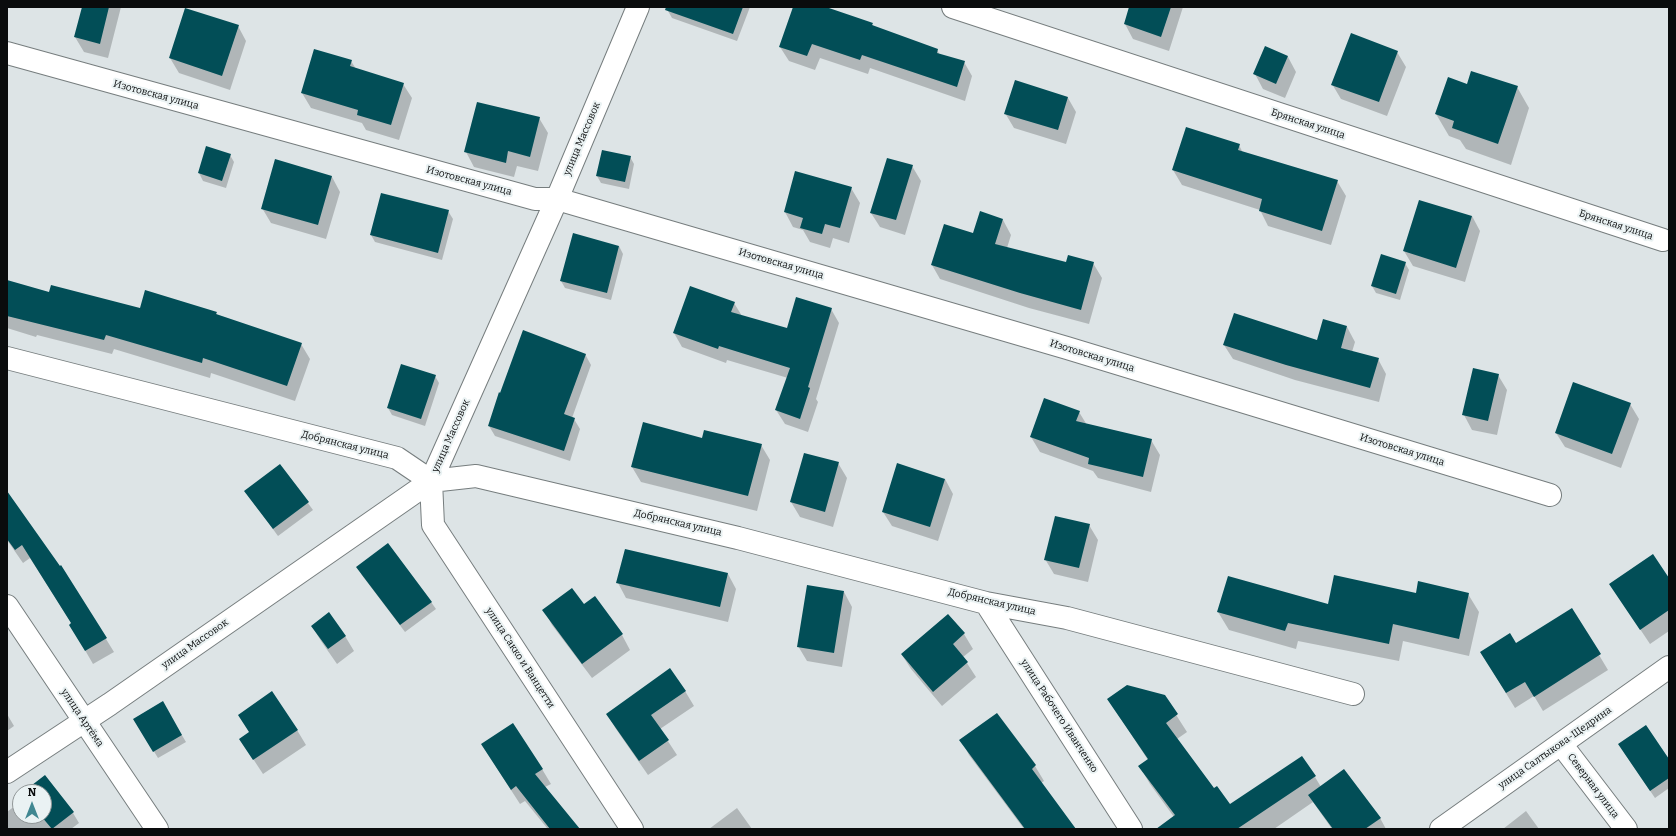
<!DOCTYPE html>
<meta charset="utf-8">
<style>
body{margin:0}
#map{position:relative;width:1676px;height:836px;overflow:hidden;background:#dde4e6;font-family:Bitter,serif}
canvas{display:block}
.frame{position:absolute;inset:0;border:8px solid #0a0c0d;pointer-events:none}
.north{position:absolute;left:12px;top:784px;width:40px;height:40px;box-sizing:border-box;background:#eaf2f3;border:1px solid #909697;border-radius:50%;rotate:0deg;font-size:11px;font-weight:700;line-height:16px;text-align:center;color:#0a0c0d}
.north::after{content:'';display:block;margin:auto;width:14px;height:18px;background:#408791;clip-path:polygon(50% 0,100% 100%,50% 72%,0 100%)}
</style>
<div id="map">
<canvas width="1676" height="836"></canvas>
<div class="frame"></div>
<div class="north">N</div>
</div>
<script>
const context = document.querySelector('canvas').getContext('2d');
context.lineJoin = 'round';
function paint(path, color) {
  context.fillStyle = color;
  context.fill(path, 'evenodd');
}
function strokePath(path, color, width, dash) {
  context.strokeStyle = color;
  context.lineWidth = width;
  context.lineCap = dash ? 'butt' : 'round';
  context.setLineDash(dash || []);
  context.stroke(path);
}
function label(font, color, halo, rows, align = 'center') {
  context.font = font + ' Bitter,serif';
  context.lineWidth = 4;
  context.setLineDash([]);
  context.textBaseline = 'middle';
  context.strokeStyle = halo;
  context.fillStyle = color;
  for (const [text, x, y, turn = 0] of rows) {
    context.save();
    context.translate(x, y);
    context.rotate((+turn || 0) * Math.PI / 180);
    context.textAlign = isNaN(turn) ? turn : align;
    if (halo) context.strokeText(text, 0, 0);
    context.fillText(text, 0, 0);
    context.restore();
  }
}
paint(new Path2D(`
 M 83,7 L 121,7 L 108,58 L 84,52 L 75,37 Z
 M 669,7 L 750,7 L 737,41 L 672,18 L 668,11 Z
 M 794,7 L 823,7 L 872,24 L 874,27 L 937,50 L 940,55 L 964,62 L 972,76 L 965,101 L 870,68 L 868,74 L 820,58 L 815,70 L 789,61 L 780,47 Z
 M 1130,7 L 1183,7 L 1169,51 L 1133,39 L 1125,24 Z
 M 238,26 L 246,41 L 230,90 L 179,73 L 170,58 Z
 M 1266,47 L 1288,57 L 1296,72 L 1285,98 L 1263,89 L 1255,74 Z
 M 1397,52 L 1406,67 L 1387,116 L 1341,99 L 1332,84 Z
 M 351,61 L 356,69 L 403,84 L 412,98 L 399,140 L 366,130 L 362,123 L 311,108 L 302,93 Z
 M 1448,78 L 1468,85 L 1517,87 L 1529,108 L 1511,165 L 1466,149 L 1460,140 L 1449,136 L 1436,114 Z
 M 1068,98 L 1076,112 L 1066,144 L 1014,128 L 1005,113 Z
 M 539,118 L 548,133 L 538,171 L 517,166 L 514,177 L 474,167 L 466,152 Z
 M 1239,145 L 1243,153 L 1337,181 L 1346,196 L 1331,245 L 1268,226 L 1260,210 L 1182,185 L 1173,170 Z
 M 207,148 L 230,155 L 234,162 L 226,188 L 203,181 L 199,173 Z
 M 630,157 L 634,164 L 629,189 L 601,183 L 597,176 Z
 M 276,161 L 332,177 L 340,192 L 326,239 L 271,223 L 262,208 Z
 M 912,166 L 921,181 L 905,235 L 880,227 L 871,213 Z
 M 851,188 L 860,203 L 849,243 L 833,238 L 830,248 L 810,242 L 803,230 L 793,227 L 785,212 Z
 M 448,211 L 453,219 L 442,260 L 375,242 L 371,235 Z
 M 1472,216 L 1480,231 L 1465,282 L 1413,266 L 1404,251 Z
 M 1003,220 L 1011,235 L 1007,248 L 1067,264 L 1093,263 L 1102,278 L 1089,324 L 1029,308 L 940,279 L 932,265 L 973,235 Z
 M 619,246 L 623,254 L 611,300 L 565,288 L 561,281 Z
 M 1405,263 L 1409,270 L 1400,300 L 1376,293 L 1372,286 Z
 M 7,281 L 50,293 L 140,309 L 216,313 L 218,316 L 301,344 L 310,359 L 295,401 L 211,373 L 210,378 L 114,349 L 112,354 L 37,335 L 36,337 L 7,328 Z
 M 734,303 L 742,316 L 787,330 L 831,309 L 839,323 L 816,399 L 818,402 L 808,432 L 785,424 L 776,410 L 788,378 L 727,360 L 726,363 L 682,347 L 674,333 Z
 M 1347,327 L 1355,342 L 1352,352 L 1378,359 L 1386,374 L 1379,402 L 1295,380 L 1233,359 L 1224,345 L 1318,342 Z
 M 585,354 L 591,365 L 572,418 L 574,419 L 580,429 L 570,461 L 495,436 L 489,426 Z
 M 1498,375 L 1507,390 L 1497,435 L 1472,430 L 1464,415 Z
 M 435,376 L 439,383 L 425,426 L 392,415 L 388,408 Z
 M 1630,404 L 1639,419 L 1621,468 L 1565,447 L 1556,433 Z
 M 1079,412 L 1087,425 L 1151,440 L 1160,455 L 1151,492 L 1098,478 L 1093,471 L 1040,452 L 1031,437 Z
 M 761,445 L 770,460 L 757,511 L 641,482 L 632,467 Z
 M 838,463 L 847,478 L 833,527 L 800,517 L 791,502 Z
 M 280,465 L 313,510 L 278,536 L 250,498 Z
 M 945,479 L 953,494 L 938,541 L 892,526 L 883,512 Z
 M 7,493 L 60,567 L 61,566 L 114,652 L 93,664 L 78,638 L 72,624 L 30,558 L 23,563 L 7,540 Z
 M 1089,525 L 1098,540 L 1088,582 L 1054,574 L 1045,559 Z
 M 625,550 L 728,574 L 736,589 L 728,622 L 626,598 L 618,583 Z
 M 361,574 L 431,602 L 436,609 L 405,632 Z
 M 1669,580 L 1669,631 L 1650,644 L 1610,584 Z
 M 844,592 L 852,607 L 842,667 L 807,661 L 798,646 Z
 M 1417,594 L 1468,594 L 1479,612 L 1469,656 L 1403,641 L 1399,661 L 1298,641 L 1296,649 L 1229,630 L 1218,612 L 1328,605 Z
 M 594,598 L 622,635 L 630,650 L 592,678 L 552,625 L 544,610 L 584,606 Z
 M 1572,610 L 1608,670 L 1543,711 L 1534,696 L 1515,708 L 1490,667 L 1516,645 Z
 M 948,616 L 964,634 L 973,649 L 963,657 L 976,677 L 942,706 L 911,669 L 902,655 Z
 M 312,626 L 345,636 L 354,651 L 337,664 L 321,641 Z
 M 685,691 L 694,706 L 660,729 L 677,755 L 648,775 L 616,729 L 607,714 Z
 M 1164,696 L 1187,732 L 1177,739 L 1214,789 L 1230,805 L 1315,777 L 1321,787 L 1380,818 L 1386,829 L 1332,829 L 1313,802 L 1274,829 L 1158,829 L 1174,817 L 1150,784 L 1140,767 L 1148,760 L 1108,699 Z
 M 162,702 L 186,742 L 158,758 L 134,719 Z
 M 7,714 L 14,726 L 7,731 Z
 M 239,715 L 297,730 L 306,745 L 263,774 L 240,739 L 250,733 Z
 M 961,740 L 1035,766 L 1044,781 L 1041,783 L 1075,829 L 1024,829 L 969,755 Z
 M 482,745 L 542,769 L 551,784 L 545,787 L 579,829 L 545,829 L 547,828 L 525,801 L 520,804 Z
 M 1623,751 L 1669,761 L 1669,788 L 1655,798 Z
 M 44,777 L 73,813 L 79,823 L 71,829 L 7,829 L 7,812 L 20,802 L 20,816 L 44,816 L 44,792 L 25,792 Z
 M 737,808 L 752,829 L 709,829 Z
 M 1526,811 L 1539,829 L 1503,829 Z`), '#0003');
paint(new Path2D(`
 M 82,7 L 109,7 L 100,44 L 74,37 Z
 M 666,7 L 743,7 L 733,34 L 665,10 Z
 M 793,7 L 826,7 L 873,23 L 872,25 L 938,49 L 937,53 L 965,61 L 957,87 L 862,55 L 860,60 L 812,44 L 807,56 L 779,47 Z
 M 1129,7 L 1171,7 L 1161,37 L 1124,24 Z
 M 185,8 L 239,25 L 222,76 L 169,58 Z
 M 1351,33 L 1398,51 L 1379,102 L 1331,85 Z
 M 1265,46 L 1288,56 L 1276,84 L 1253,74 Z
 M 314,49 L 352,60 L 350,66 L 404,83 L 391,125 L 357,115 L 358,110 L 301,93 Z
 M 1471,71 L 1518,86 L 1498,144 L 1452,128 L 1454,121 L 1435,114 L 1448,77 L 1467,84 Z
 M 1015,80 L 1068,97 L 1058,130 L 1004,114 Z
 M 477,102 L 540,117 L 530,157 L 508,151 L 506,163 L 464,152 Z
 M 1186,127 L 1240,144 L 1238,150 L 1338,180 L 1322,231 L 1259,211 L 1262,199 L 1172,170 Z
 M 206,146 L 231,154 L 222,181 L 198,173 Z
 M 602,150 L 631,156 L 625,182 L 596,176 Z
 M 887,158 L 913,165 L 896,220 L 870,213 Z
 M 275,159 L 332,176 L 318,225 L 261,209 Z
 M 795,171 L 852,187 L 840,228 L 825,224 L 822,234 L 800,228 L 803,218 L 784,212 Z
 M 381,193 L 449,210 L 438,253 L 370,235 Z
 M 1419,200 L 1472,216 L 1456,268 L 1403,251 Z
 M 980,211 L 1003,219 L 995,244 L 1066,262 L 1068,255 L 1094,262 L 1081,310 L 1020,293 L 931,265 L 944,224 L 973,233 Z
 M 573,233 L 619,246 L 607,293 L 560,281 Z
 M 1381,254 L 1406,262 L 1396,294 L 1371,286 Z
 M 7,280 L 49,292 L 51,285 L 140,308 L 145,290 L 217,312 L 216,314 L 302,343 L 287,386 L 203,358 L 202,363 L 106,335 L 104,340 L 7,316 Z
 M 690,286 L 735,302 L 731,312 L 787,328 L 796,297 L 832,308 L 808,387 L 810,388 L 800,419 L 775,410 L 790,368 L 719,346 L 718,349 L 673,333 Z
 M 1234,313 L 1317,340 L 1323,319 L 1347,326 L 1341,348 L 1379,358 L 1370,388 L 1286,365 L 1223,345 Z
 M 523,330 L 586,354 L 564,414 L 575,418 L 564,451 L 488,426 L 499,392 L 500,393 Z
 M 401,364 L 436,375 L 421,419 L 387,408 Z
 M 1473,368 L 1499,374 L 1488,421 L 1462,415 Z
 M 1573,382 L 1631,403 L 1612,454 L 1555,433 Z
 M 1044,398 L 1080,411 L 1076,421 L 1152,439 L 1143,477 L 1088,464 L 1089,458 L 1030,437 Z
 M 643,422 L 702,438 L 704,430 L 762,444 L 748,496 L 631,467 Z
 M 804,453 L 839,462 L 825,512 L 790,502 Z
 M 897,463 L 945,479 L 930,527 L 882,512 Z
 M 280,464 L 309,502 L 273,529 L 244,491 Z
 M 7,491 L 60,566 L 61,565 L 107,638 L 85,651 L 69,625 L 71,623 L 22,545 L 15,550 L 7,539 Z
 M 1055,516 L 1090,524 L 1079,568 L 1044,560 Z
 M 388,543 L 432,602 L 400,625 L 356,567 Z
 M 625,549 L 728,573 L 720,607 L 616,583 Z
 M 1653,554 L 1669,578 L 1669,610 L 1640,630 L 1609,584 Z
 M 1334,575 L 1416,593 L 1418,581 L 1469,593 L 1459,639 L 1393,624 L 1389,644 L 1288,623 L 1285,631 L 1217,612 L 1228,576 L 1328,604 Z
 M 807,585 L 844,591 L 834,653 L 797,647 Z
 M 572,588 L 584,604 L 595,596 L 623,634 L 582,664 L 542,610 Z
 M 1572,608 L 1601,654 L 1534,697 L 1525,682 L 1506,693 L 1480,652 L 1510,633 L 1516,643 Z
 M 329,612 L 346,636 L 328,649 L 311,626 Z
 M 948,614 L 965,633 L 953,644 L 968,662 L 933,692 L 901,654 Z
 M 670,668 L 686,691 L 651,715 L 669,740 L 639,761 L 606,714 Z
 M 1127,685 L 1165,695 L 1178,714 L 1166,723 L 1214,788 L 1217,786 L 1230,804 L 1302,756 L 1316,776 L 1237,829 L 1156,829 L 1175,815 L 1138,766 L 1148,759 L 1107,699 Z
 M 272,691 L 298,730 L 253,760 L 239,739 L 249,732 L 238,715 Z
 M 163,701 L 182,735 L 153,752 L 133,719 Z
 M 997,713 L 1036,765 L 1032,769 L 1076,829 L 1025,829 L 959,740 Z
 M 513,723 L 543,769 L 535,774 L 580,829 L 550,829 L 516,786 L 511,790 L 481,744 Z
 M 1646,725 L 1669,759 L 1669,778 L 1650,791 L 1618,744 Z
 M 1344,769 L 1381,818 L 1365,829 L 1333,829 L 1308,795 Z
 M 45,775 L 74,812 L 52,829 L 41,816 L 44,816 L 44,792 L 23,792 Z`), '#024e57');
const minor = new Path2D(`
 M 953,7 L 1663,240
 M 7,53 L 535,199 L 557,199 L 1067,348 L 1550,495
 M 7,358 L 397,458 L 431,481 L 476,476 L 738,538 L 986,603 L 1067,618 L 1353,694
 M 431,481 L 433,525 L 632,829
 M 986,603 L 1131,829
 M 1561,744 L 1626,829
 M 7,772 L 110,704 L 431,481 L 557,199 L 638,7
 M 1441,829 L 1669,667`);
const tertiary = new Path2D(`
 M 7,606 L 157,829`);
strokePath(minor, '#767d7e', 24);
strokePath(tertiary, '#767d7e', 24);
strokePath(minor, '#fff', 22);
strokePath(tertiary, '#fff', 22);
label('10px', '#0a0c0d', '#eaf2f3', [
 ["Изотовская улица",156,95,15],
 ["Брянская улица",1308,124,18],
 ["улица Массовок",582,139,-67],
 ["Изотовская улица",469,181,15],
 ["Брянская улица",1616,225,18],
 ["Изотовская улица",781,264,16],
 ["Изотовская улица",1092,356,17],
 ["улица Массовок",451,436,-66],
 ["Добрянская улица",345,445,14],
 ["Изотовская улица",1402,450,17],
 ["Добрянская улица",678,523,13],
 ["Добрянская улица",992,602,13],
 ["улица Массовок",195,644,-35],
 ["улица Сакко и Ванцетти",520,658,57],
 ["улица Рабочего Иванченко",1059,716,57],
 ["улица Артёма",82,718,56],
 ["улица Салтыкова-Щедрина",1555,748,-35],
 ["Северная улица",1593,786,53]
]);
</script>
